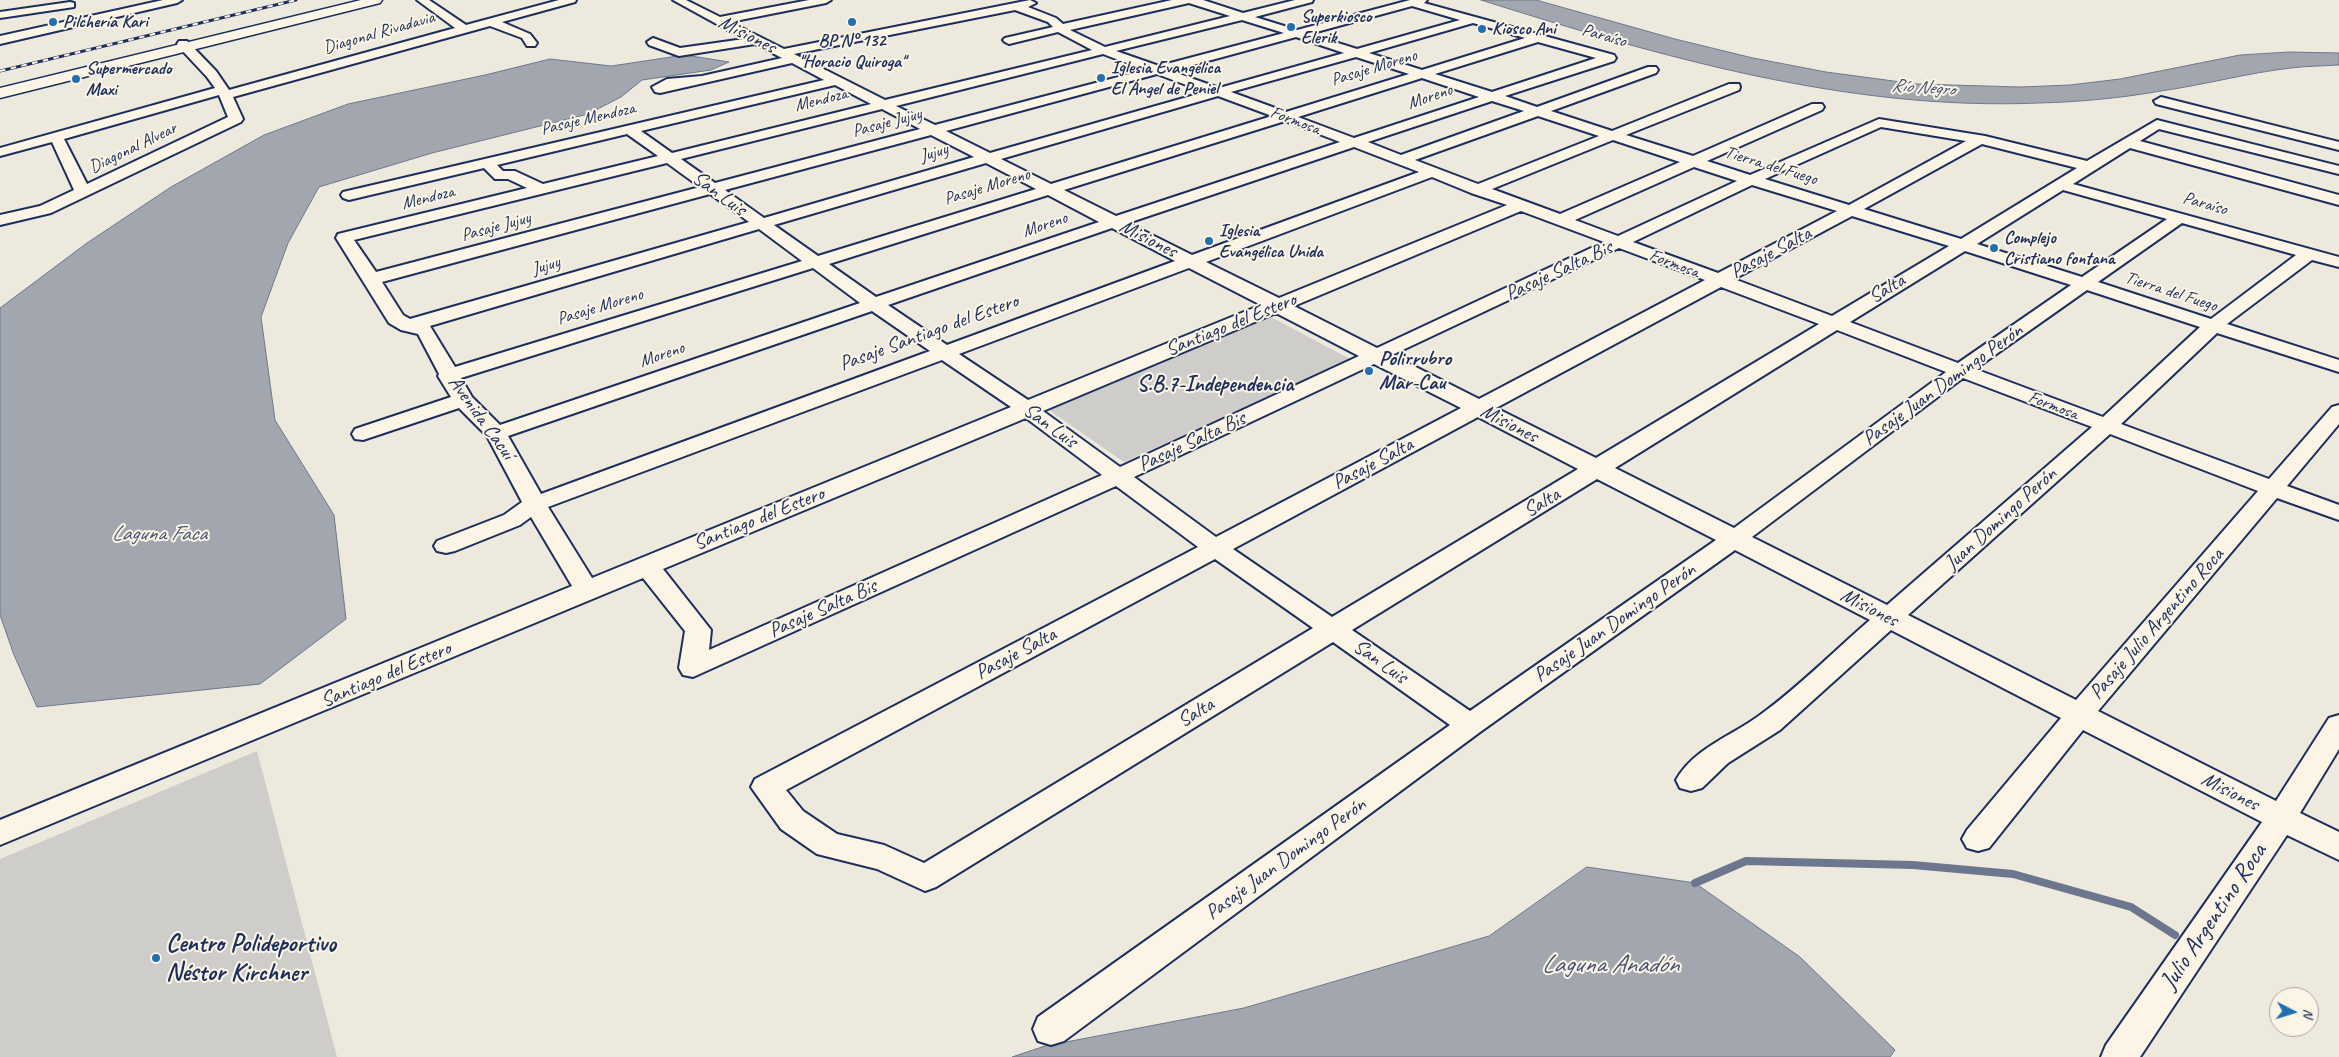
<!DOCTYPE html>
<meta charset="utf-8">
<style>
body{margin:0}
#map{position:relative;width:2339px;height:1057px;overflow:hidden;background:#eee9dd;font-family:Caveat,sans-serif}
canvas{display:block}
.north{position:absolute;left:2269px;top:987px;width:50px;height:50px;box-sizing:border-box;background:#fcf5e5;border:1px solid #a2a6af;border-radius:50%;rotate:95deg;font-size:14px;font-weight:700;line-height:20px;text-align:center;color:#1b2f5e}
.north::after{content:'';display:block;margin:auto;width:18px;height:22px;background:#1f6fb2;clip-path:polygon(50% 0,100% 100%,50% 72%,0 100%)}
</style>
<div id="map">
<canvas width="2339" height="1057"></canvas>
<div class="north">N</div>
</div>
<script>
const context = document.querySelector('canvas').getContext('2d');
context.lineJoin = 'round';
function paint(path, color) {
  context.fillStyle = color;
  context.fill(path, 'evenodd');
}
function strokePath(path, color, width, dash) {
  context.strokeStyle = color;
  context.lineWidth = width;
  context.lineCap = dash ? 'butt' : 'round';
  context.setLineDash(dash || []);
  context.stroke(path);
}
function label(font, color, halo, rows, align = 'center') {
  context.font = font + ' Caveat,sans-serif';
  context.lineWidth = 4;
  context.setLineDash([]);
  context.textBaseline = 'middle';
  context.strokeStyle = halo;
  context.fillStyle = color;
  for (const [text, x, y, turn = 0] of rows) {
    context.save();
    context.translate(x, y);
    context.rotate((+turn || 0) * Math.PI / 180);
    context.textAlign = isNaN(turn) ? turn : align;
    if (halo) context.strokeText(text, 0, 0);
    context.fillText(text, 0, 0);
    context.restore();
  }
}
paint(new Path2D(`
 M 1269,316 L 1350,359 L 1124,462 L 1049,410 Z
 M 257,751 L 337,1057 L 0,1057 L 0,859 Z`), '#cfcdca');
const water = new Path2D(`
 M 1481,0 L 1536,0 L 1675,39 L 1753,58 L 1826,72 L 1916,84 L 2020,87 L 2070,85 L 2120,79 L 2240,55 L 2289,52 L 2339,53 L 2339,65 C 2323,66 2307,66 2291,68 C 2247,73 2204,85 2161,91 C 2121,98 2080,102 2039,103 C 1848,111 1661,57 1481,0 Z
 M 685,55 L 729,62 L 711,70 L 642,80 L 621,97 L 588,114 L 432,153 L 319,187 L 288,243 L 261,317 L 275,420 L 334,515 L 346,619 L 260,684 L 37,707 L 14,655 L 0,615 L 0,308 L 87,243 L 171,187 L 264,135 L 348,104 L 485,75 L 550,59 L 611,66 Z
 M 1587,867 L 1695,883 L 1800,957 L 1895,1050 L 1890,1057 L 1012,1057 L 1045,1046 L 1244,1008 L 1489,936 Z`);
paint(water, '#a2a7af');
strokePath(water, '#6c778f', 1);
strokePath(new Path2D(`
 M 1695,883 L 1746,861 L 1913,865 L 2013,874 L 2131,907 L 2175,935`), '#6c778f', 8);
const minor = new Path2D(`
 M 163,0 L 182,0 L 177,3 L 0,44 L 0,36 Z
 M 417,0 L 429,0 L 466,25 L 559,0 L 576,0 L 575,2 L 502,22 L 530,34 L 537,43 L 535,46 L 527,46 L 522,38 L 490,26 L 233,97 L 243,119 L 241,122 L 51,213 L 0,225 L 0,215 L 40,206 L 74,190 L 52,142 L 0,156 L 0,148 L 215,88 L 207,77 L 179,47 L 177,44 L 179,41 L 187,41 L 216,71 L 229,90 L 455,28 ZM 219,95 L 228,117 L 87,184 L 64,139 Z
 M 673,0 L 686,0 L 720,17 L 809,0 L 831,0 L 826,3 L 730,22 L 784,49 L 1030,0 L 1036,3 L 1028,7 L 1056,18 L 1063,24 L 1172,0 L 1203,0 L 1243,13 L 1295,0 L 1313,0 L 1312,2 L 1255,17 L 1297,30 L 1410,0 L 1427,0 L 1424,3 L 1614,55 L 1616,58 L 1614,61 L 1505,96 L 1537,107 L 1648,67 L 1656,67 L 1658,70 L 1656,73 L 1551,111 L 1612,131 L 1729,84 L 1739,84 L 1740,87 L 1739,90 L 1626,135 L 1693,156 L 1812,104 L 1822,104 L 1824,107 L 1822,110 L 1707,161 L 1750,175 L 1879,119 L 1985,136 L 2087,161 L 2157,120 L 2339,166 L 2339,174 L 2159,129 L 2140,141 L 2339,195 L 2339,205 L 2130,148 L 2073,184 L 2339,257 L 2339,267 L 2312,260 L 2227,324 L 2339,360 L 2339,372 L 2217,333 L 2121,424 L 2269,479 L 2332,407 L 2339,405 L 2339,424 L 2287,486 L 2339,505 L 2339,520 L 2277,498 L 2098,711 L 2276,801 L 2329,718 L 2339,715 L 2339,749 L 2300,813 L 2339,832 L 2339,860 L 2287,835 L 2140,1057 L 2101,1057 L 2106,1045 L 2262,822 L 2083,730 L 1989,848 L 1978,851 L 1967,848 L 1962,839 L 1967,830 L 2061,718 L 1891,630 L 1780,730 L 1728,763 L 1702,788 L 1691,791 L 1680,788 L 1676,780 C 1694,748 1732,736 1760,715 C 1799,687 1834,651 1870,620 L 1735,550 L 1480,732 L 1064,1041 L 1051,1045 L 1038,1041 L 1033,1029 L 1038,1017 L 1450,725 L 1333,642 L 936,887 L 925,891 L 877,869 L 817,854 L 781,829 L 751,787 L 755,779 L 1198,547 L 1116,486 L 693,677 L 683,675 L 679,668 L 685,631 L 643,578 L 0,845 L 0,820 L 572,586 L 531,517 L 520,525 L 455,551 L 446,553 L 437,551 L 434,546 L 437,541 L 504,515 L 522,502 L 487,436 L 459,408 L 363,440 L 355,439 L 352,434 L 355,429 L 451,397 L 438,376 L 439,374 L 418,334 L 401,330 L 389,323 L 336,238 L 338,234 L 527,188 L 508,179 L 495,179 L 484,168 L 349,200 L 343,198 L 341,195 L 343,192 L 824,80 L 792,63 L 660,93 L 655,92 L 652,87 L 667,79 L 702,76 L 782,58 L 755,44 L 679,56 L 649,45 L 647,42 L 653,38 L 680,48 L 744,39 ZM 1189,3 L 1230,16 L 1105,47 L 1070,30 ZM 1412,6 L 1460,20 L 1357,49 L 1309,34 ZM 1015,10 L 1048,22 L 1053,27 L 1005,38 L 1003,40 L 1005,42 L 1009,44 L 1058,32 L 1092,50 L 885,100 L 794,54 ZM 1242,20 L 1284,33 L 1159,66 L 1116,51 ZM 1473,23 L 1525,38 L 1422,70 L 1369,53 ZM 1296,37 L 1344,53 L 1219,88 L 1171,71 ZM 1538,42 L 1596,58 L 1492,92 L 1435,74 ZM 1103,54 L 1145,70 L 935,125 L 896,106 ZM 1356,57 L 1409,74 L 1286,112 L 1231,92 ZM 1157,74 L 1205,92 L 990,153 L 946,131 ZM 1422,78 L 1479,97 L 1354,138 L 1298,117 ZM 835,85 L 871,104 L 672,153 L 641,131 ZM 1218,96 L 1272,116 L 1051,184 L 1001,159 ZM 1492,101 L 1524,111 L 1401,155 L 1368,142 ZM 882,109 L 920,129 L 715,183 L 681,159 ZM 1538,116 L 1599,136 L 1478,184 L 1415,160 ZM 1285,121 L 1340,142 L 1116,216 L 1064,190 ZM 1881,127 L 1966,141 L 1849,205 L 1765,179 ZM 627,134 L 658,156 L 543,184 L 515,171 L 503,171 L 497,165 ZM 931,135 L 974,157 L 764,218 L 725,190 ZM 1613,140 L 1680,162 L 1560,214 L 1492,189 ZM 1982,144 L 2077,168 L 1961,239 L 1864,209 ZM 1354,147 L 1419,172 L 1192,255 L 1128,223 ZM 667,163 L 700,187 L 376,272 L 354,240 ZM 986,163 L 1036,189 L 818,256 L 774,225 ZM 1694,167 L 1737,181 L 1618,236 L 1575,220 ZM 1432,177 L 1471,193 L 1507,205 L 1279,298 L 1206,262 ZM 1752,185 L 1837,211 L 1718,273 L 1633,242 ZM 2063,190 L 2167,219 L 2082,277 L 1977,244 ZM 710,194 L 749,222 L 410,319 L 403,315 L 382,282 ZM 1048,195 L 1099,222 L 876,297 L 829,264 ZM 1521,211 L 1604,242 L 1377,348 L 1294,306 ZM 1852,216 L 1949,246 L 1832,316 L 1734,279 ZM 2182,223 L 2296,255 L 2211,319 L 2098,282 ZM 1112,228 L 1175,261 L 947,345 L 888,305 ZM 759,229 L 802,261 L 455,367 L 430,326 ZM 1619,248 L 1705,280 L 1479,399 L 1392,355 ZM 1965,251 L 2071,285 L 1958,363 L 1850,322 ZM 813,268 L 860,303 L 500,425 L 472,397 L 461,378 ZM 1189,268 L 1261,305 L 1028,400 L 959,354 ZM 1721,287 L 1819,324 L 1596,458 L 1496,408 ZM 2087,290 L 2200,327 L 2103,417 L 1975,369 ZM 872,311 L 930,351 L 541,494 L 508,436 ZM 1276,313 L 1359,356 L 1120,467 L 1043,411 ZM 1837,330 L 1946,372 L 1734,528 L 1615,468 ZM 942,360 L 1011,407 L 592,578 L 548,507 ZM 1374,364 L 1461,408 L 1216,537 L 1134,477 ZM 1963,378 L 2092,427 L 1887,605 L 1752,537 ZM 1478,417 L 1578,469 L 1332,617 L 1233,549 ZM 1026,418 L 1102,475 L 709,650 L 711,630 L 663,569 ZM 2110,434 L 2258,491 L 2076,700 L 1908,615 ZM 1597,479 L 1716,540 L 1470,711 L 1352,630 ZM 1215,559 L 1313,628 L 924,863 L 884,845 L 837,834 L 803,811 L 786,790 Z
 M 70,2 L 74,3 L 74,7 L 0,18 L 0,12 Z
 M 2161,97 L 2339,142 L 2339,150 L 2156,104 L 2154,101 Z`);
const major = new Path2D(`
 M 361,0 L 382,0 L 380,3 L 0,98 L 0,88 Z`);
strokePath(minor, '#1b2f5e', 4);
strokePath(major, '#1b2f5e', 3);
paint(minor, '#fcf5e5');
paint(major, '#fcf5e5');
const rail = new Path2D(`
 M 0,71 L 296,0`);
strokePath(rail, '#1b2f5e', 3);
strokePath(rail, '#fcf5e5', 2, [5.5]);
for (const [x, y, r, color] of [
 [53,22,5,"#1f6fb2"],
 [852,22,5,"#1f6fb2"],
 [1291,27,5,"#1f6fb2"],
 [1482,29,5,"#1f6fb2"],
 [1101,78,5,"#1f6fb2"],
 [76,79,5,"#1f6fb2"],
 [1209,241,5,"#1f6fb2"],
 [1994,248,5,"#1f6fb2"],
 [1369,371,5,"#1f6fb2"],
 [156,958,5,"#1f6fb2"]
]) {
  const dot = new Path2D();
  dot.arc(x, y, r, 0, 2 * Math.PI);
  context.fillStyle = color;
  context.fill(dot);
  strokePath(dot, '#fcf5e5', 2);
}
label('bold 18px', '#1b2f5e', '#fcf5e5', [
 ["Superkiosco",1301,17],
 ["Elerik",1301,38],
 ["Pilchería Kari",63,22],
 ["Kiosco Ani",1492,29],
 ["BP N° 132",852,41,"center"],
 ["\"Horacio Quiroga\"",852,62,"center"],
 ["Iglesia Evangélica",1111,68],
 ["El Ángel de Peniel",1111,89],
 ["Supermercado",86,69],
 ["Maxi",86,90],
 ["Iglesia",1219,231],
 ["Evangélica Unida",1219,252],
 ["Complejo",2004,238],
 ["Cristiano fontana",2004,259]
], 'left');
label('18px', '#1b2f5e', '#fcf5e5', [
 ["Diagonal Rivadavia",379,33,-16],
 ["Paraíso",1604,36,16],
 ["Pasaje Moreno",1374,68,-17],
 ["Moreno",1430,97,-19],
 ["Mendoza",821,100,-14],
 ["Pasaje Mendoza",588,119,-13],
 ["Formosa",1295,121,21],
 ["Pasaje Jujuy",887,123,-15],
 ["Diagonal Alvear",133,148,-26],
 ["Jujuy",934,153,-16],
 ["Tierra del Fuego",1771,166,17],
 ["Pasaje Moreno",987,187,-17],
 ["Mendoza",428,198,-14],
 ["Paraíso",2205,204,16],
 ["Moreno",1045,225,-19],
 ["Pasaje Jujuy",496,227,-15],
 ["Formosa",1674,264,21],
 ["Jujuy",546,266,-16],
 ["Tierra del Fuego",2171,292,18],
 ["Pasaje Moreno",600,307,-17],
 ["Moreno",662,355,-19],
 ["Formosa",2053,406,21]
]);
label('italic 19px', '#445376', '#fcf5e5', [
 ["Río Negro",1923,88,4]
]);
label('21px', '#1b2f5e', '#fcf5e5', [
 ["Misiones",747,35,27],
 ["San Luis",719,194,36],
 ["Misiones",1148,239,27],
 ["Pasaje Salta",1771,253,-28],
 ["Pasaje Salta Bis",1559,271,-25],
 ["Salta",1887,289,-31],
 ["Santiago del Estero",1231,325,-22],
 ["Pasaje Santiago del Estero",929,333,-20],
 ["Pasaje Juan Domingo Perón",1943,385,-36],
 ["Avenida Cacuí",481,418,54],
 ["Misiones",1509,424,27],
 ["San Luis",1050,426,36],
 ["Pasaje Salta Bis",1192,442,-25],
 ["Pasaje Salta",1373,464,-28],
 ["Salta",1542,503,-31],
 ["Santiago del Estero",759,519,-22],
 ["Juan Domingo Perón",2001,519,-42],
 ["Misiones",1869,608,27],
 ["Pasaje Salta Bis",823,609,-24],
 ["Pasaje Juan Domingo Perón",1615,623,-35],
 ["Pasaje Julio Argentino Roca",2157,624,-49],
 ["Pasaje Salta",1016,654,-28],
 ["San Luis",1380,662,35],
 ["Santiago del Estero",386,675,-23],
 ["Salta",1196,713,-31],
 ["Misiones",2230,792,27],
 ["Pasaje Juan Domingo Perón",1286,859,-36]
]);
label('bold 21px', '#1b2f5e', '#fcf5e5', [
 ["Polirrubro",1379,359],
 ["Mar-Cau",1379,383]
], 'left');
label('bold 22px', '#1b2f5e', '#fcf5e5', [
 ["S.B.7-Independencia",1215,385]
]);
label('italic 22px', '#445376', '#fcf5e5', [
 ["Laguna Faca",159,534]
]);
label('25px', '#1b2f5e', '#fcf5e5', [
 ["Julio Argentino Roca",2214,917,-56]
]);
label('bold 25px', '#1b2f5e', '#fcf5e5', [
 ["Centro Polideportivo",166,944],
 ["Néstor Kirchner",166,973]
], 'left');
label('italic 26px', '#445376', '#fcf5e5', [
 ["Laguna Anadón",1610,965]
]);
</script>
